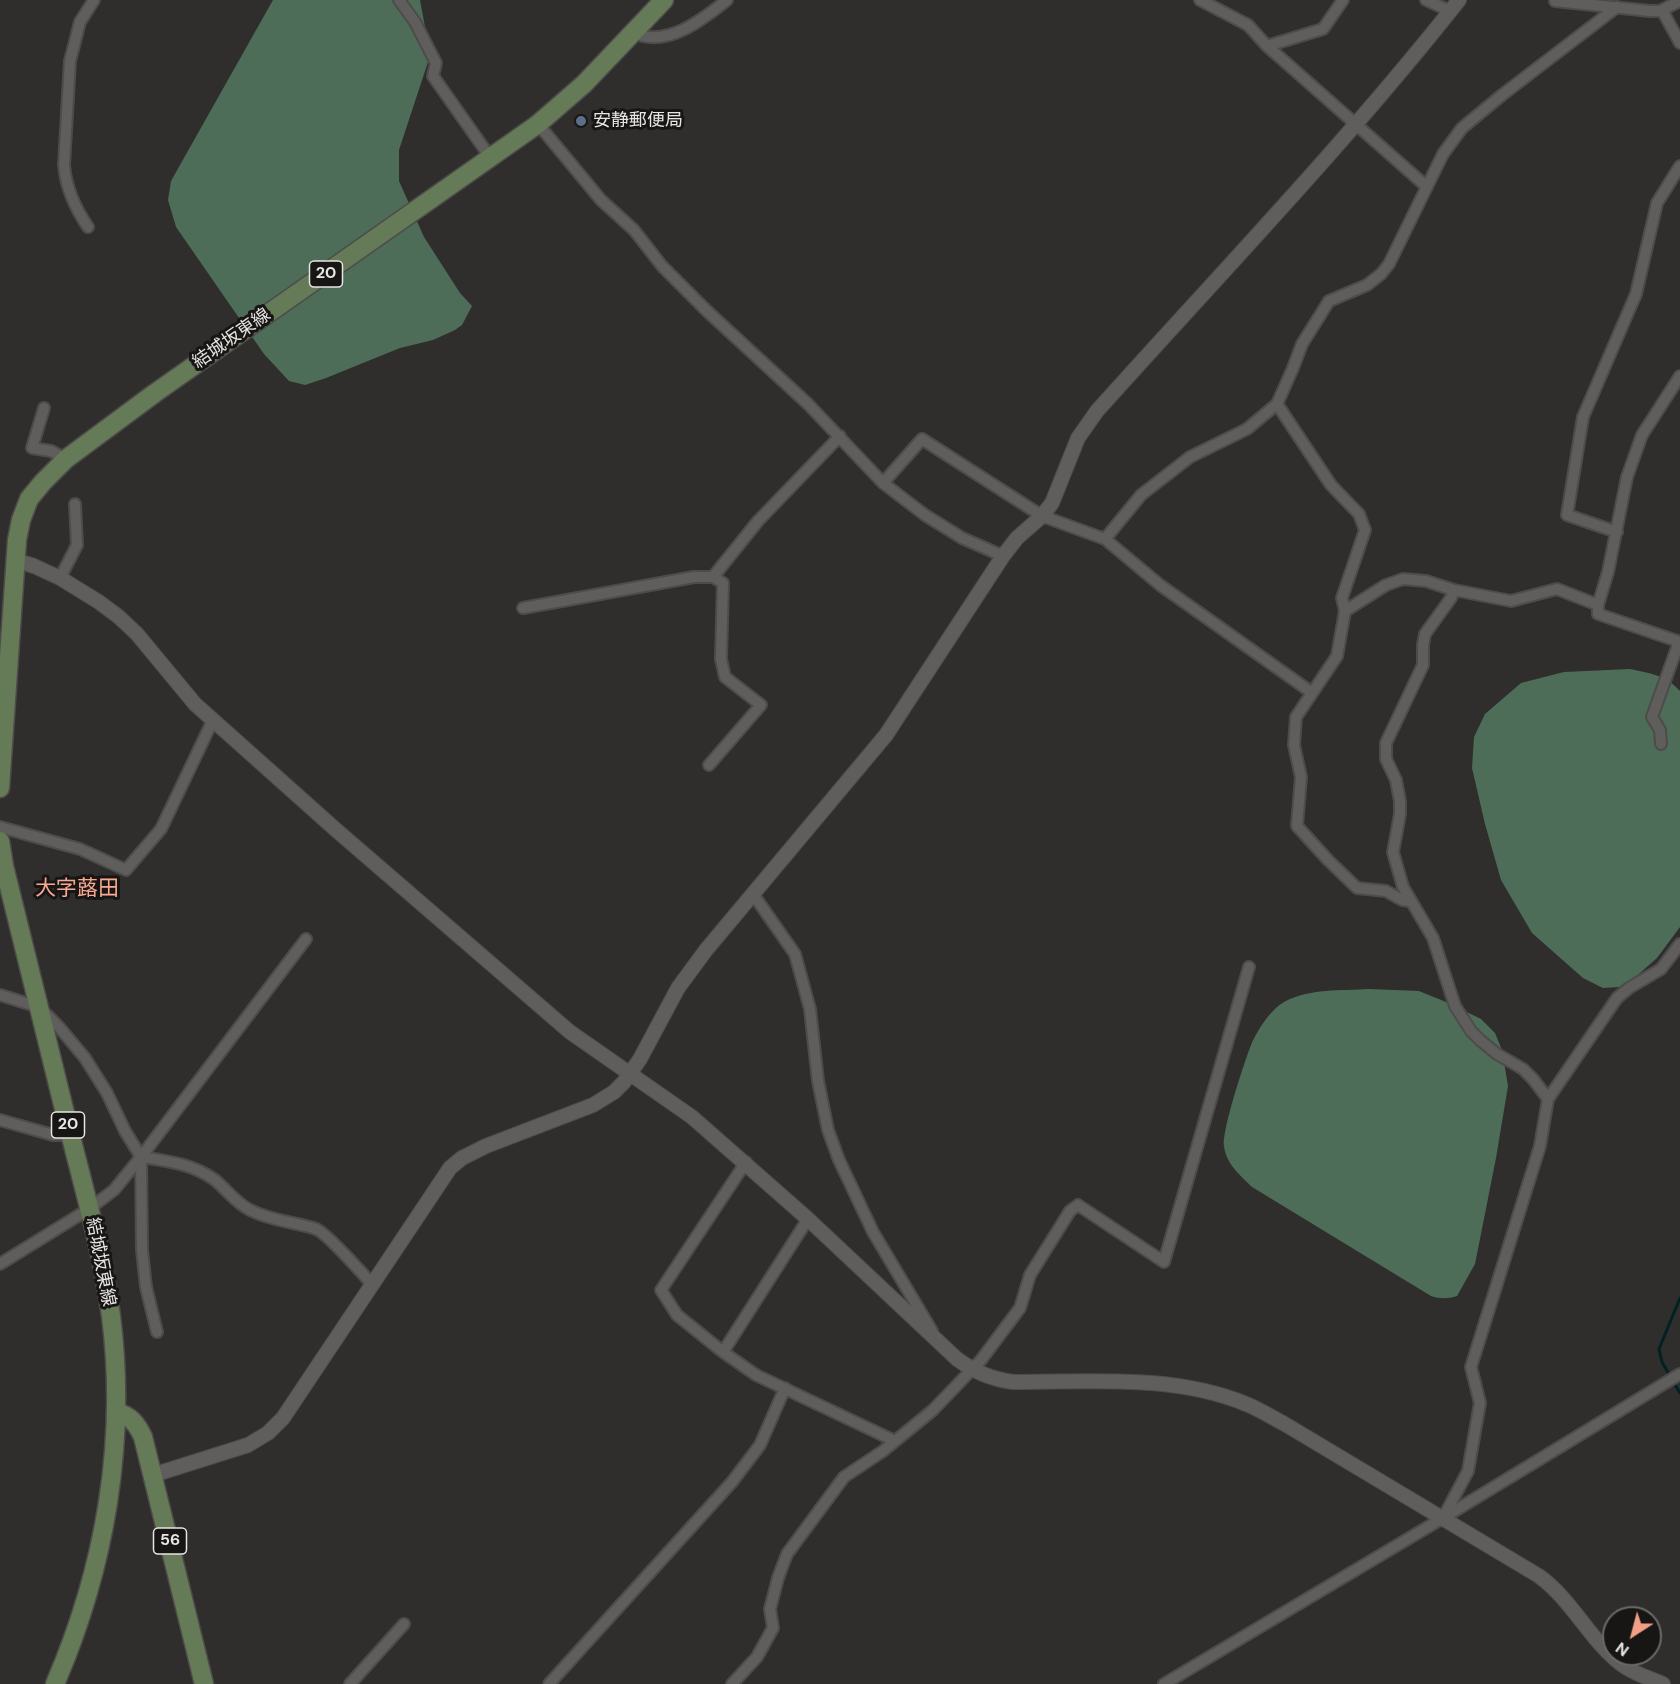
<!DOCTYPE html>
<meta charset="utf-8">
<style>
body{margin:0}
#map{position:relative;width:1680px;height:1684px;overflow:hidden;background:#302e2c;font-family:"DM Sans",sans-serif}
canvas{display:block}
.north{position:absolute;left:1602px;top:1606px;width:60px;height:60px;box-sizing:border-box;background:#171615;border:2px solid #6a6968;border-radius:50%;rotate:216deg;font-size:16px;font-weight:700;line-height:24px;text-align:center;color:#e7e5e4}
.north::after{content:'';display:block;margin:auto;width:21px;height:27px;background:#f39f85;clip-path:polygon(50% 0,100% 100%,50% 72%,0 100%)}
</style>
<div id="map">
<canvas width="1680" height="1684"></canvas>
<div class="north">N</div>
</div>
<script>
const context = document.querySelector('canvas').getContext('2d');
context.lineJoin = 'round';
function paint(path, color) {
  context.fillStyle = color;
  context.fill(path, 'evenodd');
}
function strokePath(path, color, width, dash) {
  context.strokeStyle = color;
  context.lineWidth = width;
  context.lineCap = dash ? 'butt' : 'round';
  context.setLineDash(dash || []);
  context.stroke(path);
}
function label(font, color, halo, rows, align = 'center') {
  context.font = font + ' "DM Sans","Noto Sans JP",sans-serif';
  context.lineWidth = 6;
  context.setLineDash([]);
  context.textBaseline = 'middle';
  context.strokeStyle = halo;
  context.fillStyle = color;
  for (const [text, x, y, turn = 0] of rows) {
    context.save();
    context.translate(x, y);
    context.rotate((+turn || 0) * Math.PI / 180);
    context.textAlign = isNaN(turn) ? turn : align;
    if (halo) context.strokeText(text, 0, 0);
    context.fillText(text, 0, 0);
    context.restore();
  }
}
paint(new Path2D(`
 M 273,0 L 420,0 L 429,49 L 428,62 L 399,150 L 399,181 L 424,237 L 460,293 L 472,306 L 462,325 L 455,330 L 433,340 L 400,348 L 326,378 L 305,385 L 289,381 L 264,354 L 176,227 L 168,200 L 171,181 Z
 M 1630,669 C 1649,673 1666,675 1680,691 L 1680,927 L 1657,958 L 1632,980 L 1619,987 L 1603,988 L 1583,978 L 1532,933 L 1501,880 L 1485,824 L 1472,768 L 1474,737 L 1485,714 L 1521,683 L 1564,672 Z
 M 1369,989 L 1419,991 L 1446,1002 L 1481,1019 L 1495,1033 L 1502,1050 L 1508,1086 L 1496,1158 L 1475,1264 L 1457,1296 C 1448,1299 1440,1299 1431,1296 L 1252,1187 C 1240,1175 1226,1164 1224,1146 C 1222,1130 1244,1063 1251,1045 C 1257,1031 1270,1010 1284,1002 C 1310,988 1341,991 1369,989 Z`), '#4d6d58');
strokePath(new Path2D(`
 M 1670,1376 L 1662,1362 L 1659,1349 L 1680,1298
 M 1673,1382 L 1680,1393`), '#002223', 3);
const minor = new Path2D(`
 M 399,0 L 415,22 L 436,63 L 433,76 L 490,157
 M 1200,0 L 1248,25 L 1267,46 L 1427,187
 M 1426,0 L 1450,11
 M 1555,1 L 1650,11 L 1660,11 L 1680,1
 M 1662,10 L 1680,43
 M 634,33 C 667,48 702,20 727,0
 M 1267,46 L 1323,29 L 1343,0
 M 538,124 L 601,200 L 634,230 L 662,266 L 707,311 L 808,404 L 883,483 L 925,515 L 962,538 L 1003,556
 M 88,227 C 75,208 66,189 64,165 L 70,61 L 80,22 L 94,0
 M 1680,376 L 1642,435 L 1627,477 L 1608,572 L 1598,605 L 1598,614 L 1680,642
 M 1277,404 L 1331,485 L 1359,514 L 1365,530 L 1342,598 L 1345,611 L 1337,656 L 1296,717 L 1294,745 L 1301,777 L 1297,826 L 1328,860 L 1357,888 L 1386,891 L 1402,900 L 1410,901
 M 44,408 L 32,448 L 51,451 L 66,459
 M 883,483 L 922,439 L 1042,516 L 1105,539 L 1160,585 L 1311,692
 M 1617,532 L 1567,515 L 1583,417 L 1636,294 L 1657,203 L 1680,166
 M 1105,539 L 1141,495 L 1190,457 L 1247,429 L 1277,404 L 1293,368 L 1302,344 L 1329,301 L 1367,285 L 1381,274 L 1389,264 L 1443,154 L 1462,128 L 1502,95 L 1617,7
 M 713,577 L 758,521 L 840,436
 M 60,578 L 77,545 L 75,504
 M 1454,590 L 1451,598 L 1425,634 L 1423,645 L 1423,665 L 1386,743 L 1386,759 L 1396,780 L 1400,801 L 1400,814 L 1393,852 L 1403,887 L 1433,938 L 1455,1006 L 1471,1031 L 1480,1040 L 1497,1054 L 1523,1069 L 1533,1079 L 1548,1099
 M 523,608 L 694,577 L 713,577 L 723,583 L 721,659 L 725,677 L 761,705 L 709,765
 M 1345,611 L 1386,585 L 1403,579 L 1426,581 L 1454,590 L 1511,601 L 1557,589 L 1598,605
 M 1661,744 L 1660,730 L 1652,717 L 1679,642
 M 0,827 L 80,849 L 126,870 L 161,829 L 213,720
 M 753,894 L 795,954 L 810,1009 L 818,1081 L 828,1130 L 839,1160 L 873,1232 L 932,1331
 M 0,995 L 39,1007 L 59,1027 L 85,1058 L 107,1093 L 125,1131 L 141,1157 L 142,1250 L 146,1287 L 157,1332
 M 0,1120 L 53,1135 L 70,1135
 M 141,1157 C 168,1161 193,1164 215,1180 C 227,1190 236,1203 250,1210 C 271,1221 295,1222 316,1229 C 325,1232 363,1274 372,1284
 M 808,1219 L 723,1352 L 756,1375 L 895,1441
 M 0,1264 L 89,1209 L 114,1190 L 141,1157 L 306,939
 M 723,1352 L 677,1315 L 661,1290 L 746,1162
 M 1443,1518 L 1468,1471 L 1480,1403 L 1471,1367 L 1540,1146 L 1548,1099 L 1617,998 L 1629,988 L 1661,969 L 1680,944
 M 350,1684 L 404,1624
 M 549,1684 L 732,1482 L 760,1445 L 785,1388
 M 732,1684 L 757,1657 L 773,1628 L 770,1609 L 778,1578 L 787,1554 L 844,1477 L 883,1451 L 933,1410 L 981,1360 L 1020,1308 L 1030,1275 L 1070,1211 L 1078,1205 L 1164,1262 L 1249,967
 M 1164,1684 L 1443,1518 L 1680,1374`);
const tertiary = new Path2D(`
 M 15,560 L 34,566 L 60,578 L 99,602 L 119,617 L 137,634 L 195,704 L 335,829 L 570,1032 L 692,1117 L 808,1219 L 957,1359 C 975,1372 991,1379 1013,1382 C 1090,1382 1174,1374 1246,1404 C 1259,1409 1271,1417 1283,1423 L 1539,1576 C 1572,1600 1589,1639 1621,1664 C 1634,1674 1649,1678 1663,1684
 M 153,1475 L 248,1445 L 268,1433 L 283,1418 L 450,1168 L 462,1158 L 486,1146 L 593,1105 L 614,1092 L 624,1082 L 640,1059 L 678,988 L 706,950 L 886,735 L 1003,556 L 1017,538 L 1042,516 L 1052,503 L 1078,438 L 1097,411 C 1219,275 1346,143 1459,0`);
const primary = new Path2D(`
 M 0,788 L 17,540 L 21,520 L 29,499 L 43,482 L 66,459 L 155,393 L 538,124 L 584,84 L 664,0
 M 0,841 L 4,866 C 25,951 46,1036 67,1121 C 83,1186 102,1250 111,1316 C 127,1442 105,1568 55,1684
 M 116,1412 C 130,1415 137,1424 143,1437 L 204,1684`);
strokePath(minor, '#4e4c4a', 14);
strokePath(tertiary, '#4e4c4a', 16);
strokePath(primary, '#4e4c4a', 21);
strokePath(minor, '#605e5c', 10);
strokePath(tertiary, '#605e5c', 14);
strokePath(primary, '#657b57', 18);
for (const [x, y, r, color] of [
 [581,121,6,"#5c6f8a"]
]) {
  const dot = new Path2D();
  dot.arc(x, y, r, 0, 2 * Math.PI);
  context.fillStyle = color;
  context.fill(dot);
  strokePath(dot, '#171615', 2);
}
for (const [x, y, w] of [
 [326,274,33],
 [68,1125,33],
 [170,1541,33]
]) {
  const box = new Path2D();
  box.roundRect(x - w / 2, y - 13, w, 26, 4.5);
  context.fillStyle = '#171615';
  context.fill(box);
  strokePath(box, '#e7e5e4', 1.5);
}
label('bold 16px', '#e7e5e4', null, [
 ["20",326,274],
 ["20",68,1125],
 ["56",170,1541]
]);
label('18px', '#e7e5e4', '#171615', [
 ["安静郵便局",593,121]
], 'left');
label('18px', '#e7e5e4', '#171615', [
 ["結城坂東線",232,339,-35],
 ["結城坂東線",100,1262,79]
]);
label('21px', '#f9a991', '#171615', [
 ["大字蕗田",77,889]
]);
</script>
